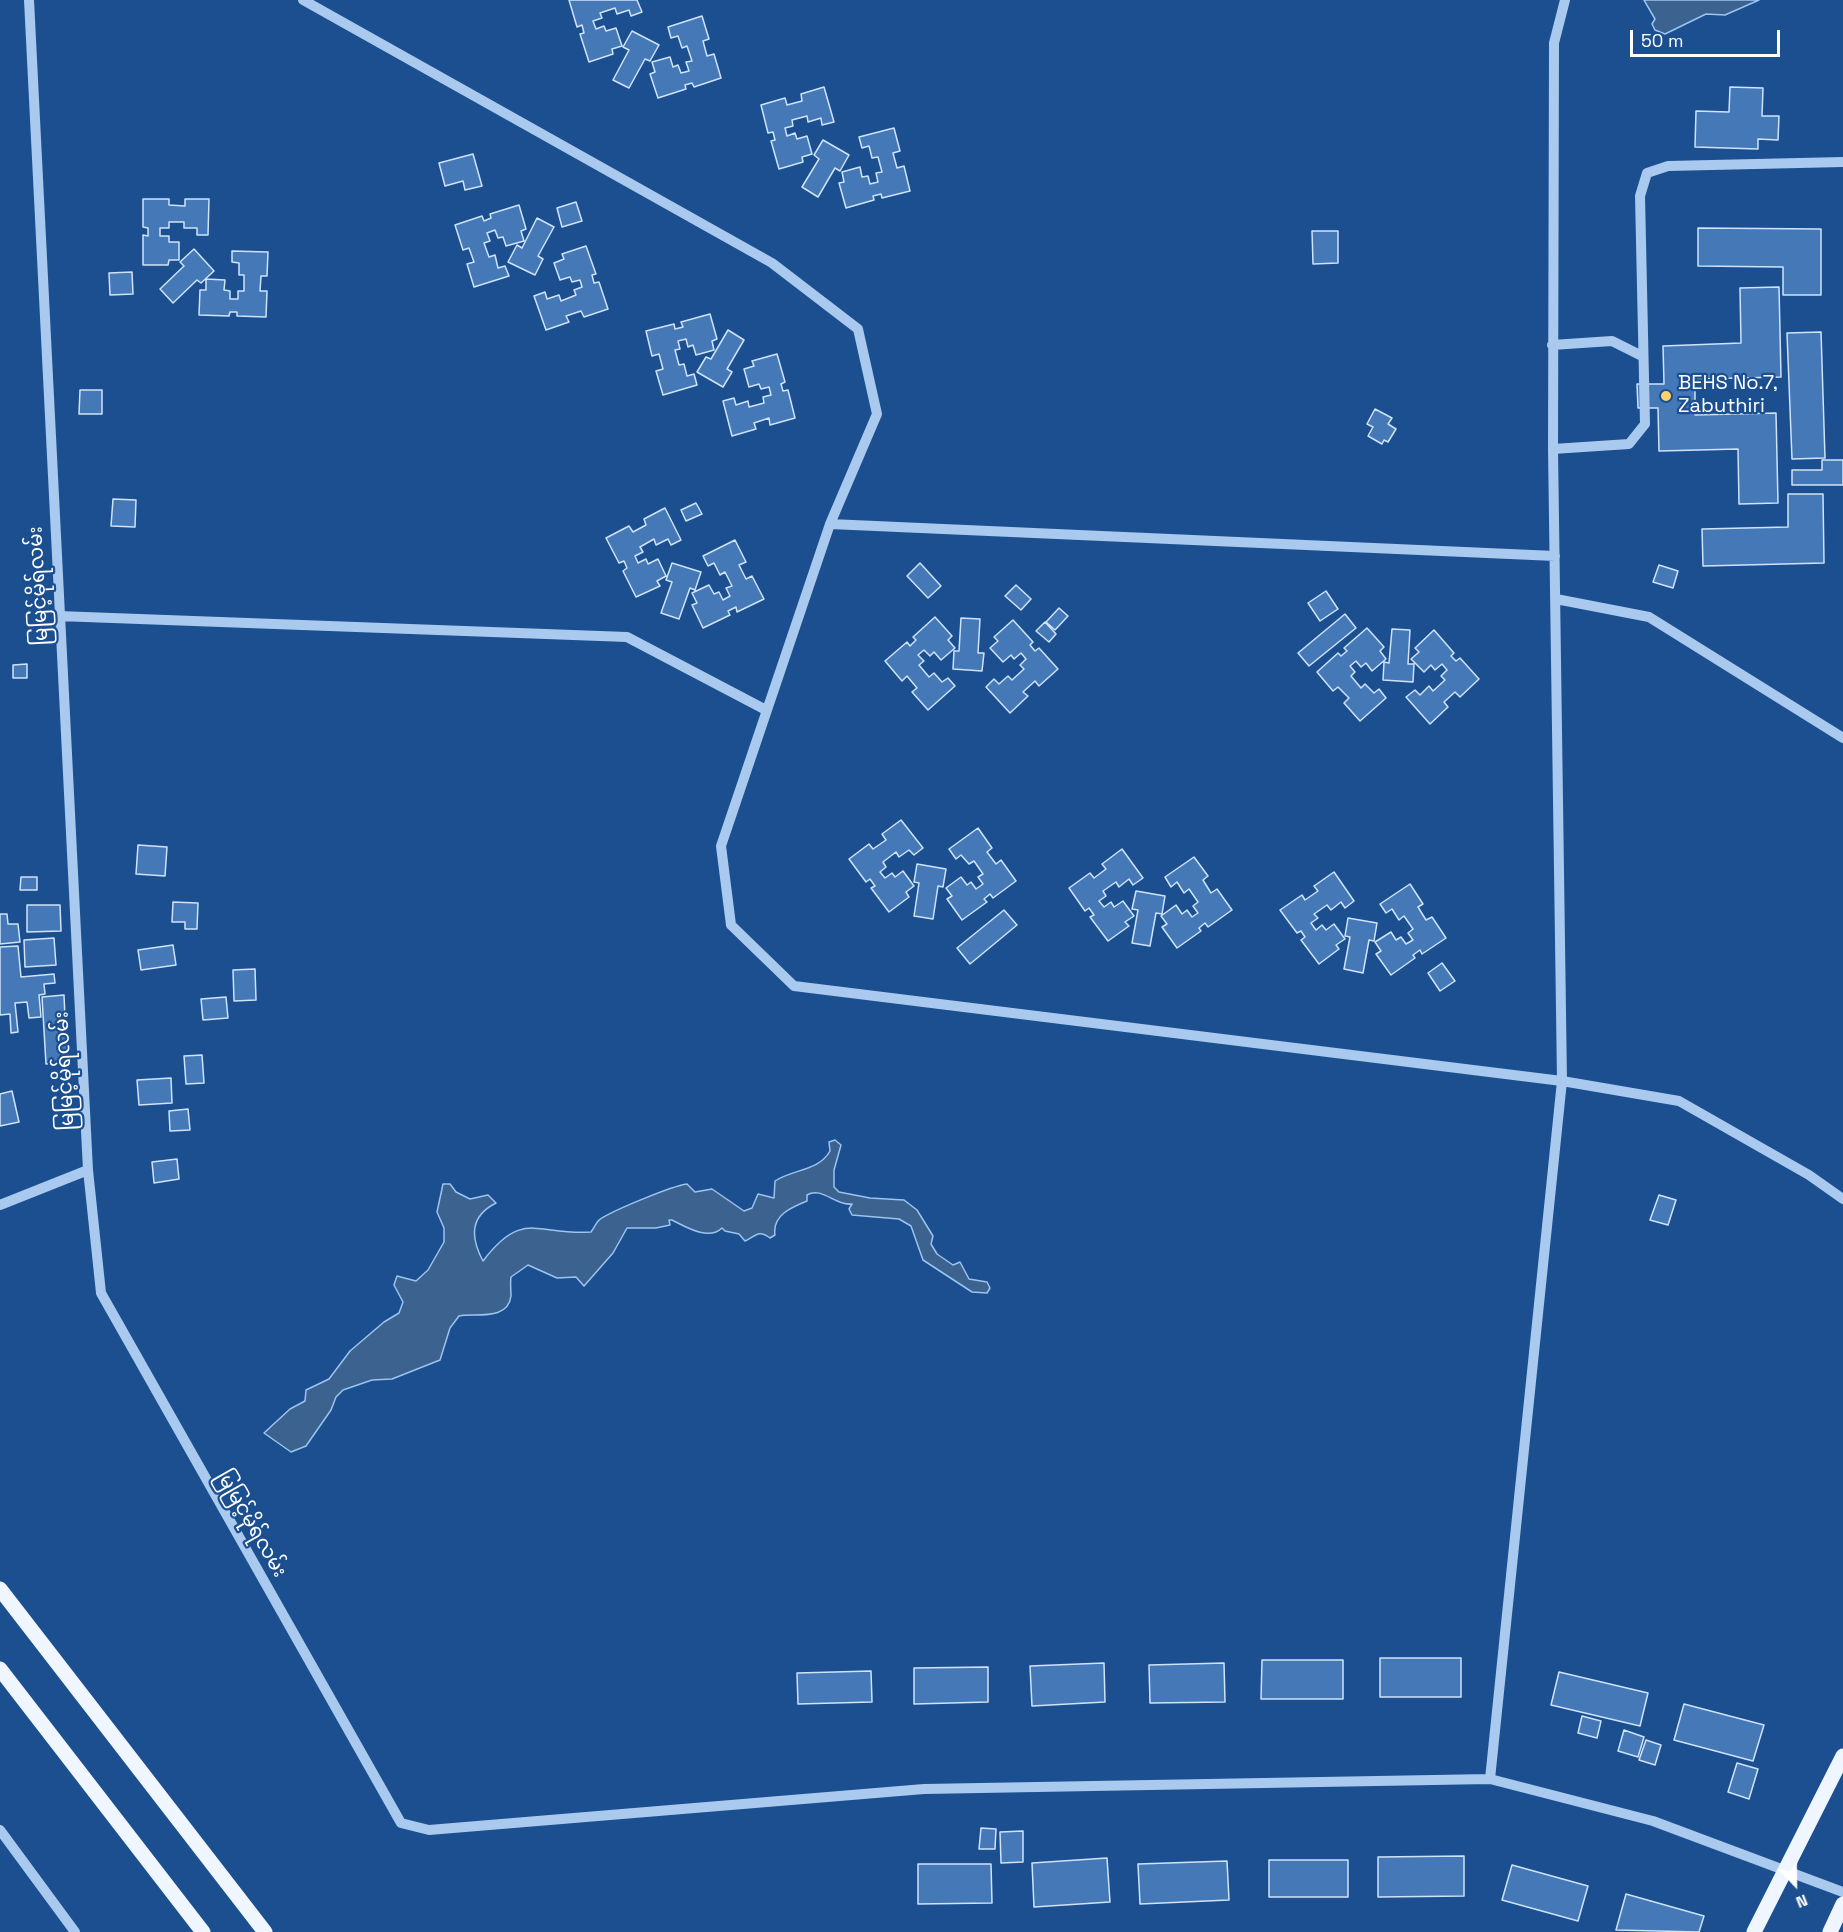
<!DOCTYPE html>
<meta charset="utf-8">
<style>
body{margin:0}
#map{position:relative;width:1843px;height:1932px;overflow:hidden;background:#1b4f8f;font-family:"Space Grotesk",sans-serif}
canvas{display:block}
.north{position:absolute;left:1765px;top:1854px;width:60px;height:60px;-webkit-text-stroke:4px #1b4f8f;paint-order:stroke;rotate:158deg;font-size:16px;font-weight:700;line-height:24px;text-align:center;color:#fff}
.north::after{content:'';display:block;margin:auto;width:21px;height:27px;background:#fff;clip-path:polygon(50% 0,100% 100%,50% 72%,0 100%)}
.scale{position:absolute;left:1630px;top:30px;width:150px;height:27px;box-sizing:border-box;border:3px solid #fff;border-top:0;padding-left:8px;font-size:18px;line-height:21px;white-space:nowrap;color:#fff;-webkit-text-stroke:4px #1b4f8f;paint-order:stroke}
</style>
<div id="map">
<canvas width="1843" height="1932"></canvas>
<div class="north">N</div>
<div class="scale">50 m</div>
</div>
<script>
const context = document.querySelector('canvas').getContext('2d');
context.lineJoin = 'round';
function paint(path, color) {
  context.fillStyle = color;
  context.fill(path, 'evenodd');
}
function strokePath(path, color, width, dash) {
  context.strokeStyle = color;
  context.lineWidth = width;
  context.lineCap = dash ? 'butt' : 'round';
  context.setLineDash(dash || []);
  context.stroke(path);
}
function label(font, color, halo, rows, align = 'center') {
  context.font = font + ' "Space Grotesk","Noto Sans Myanmar",sans-serif';
  context.lineWidth = 4.5;
  context.setLineDash([]);
  context.textBaseline = 'middle';
  context.strokeStyle = halo;
  context.fillStyle = color;
  for (const [text, x, y, turn = 0] of rows) {
    context.save();
    context.translate(x, y);
    context.rotate((+turn || 0) * Math.PI / 180);
    context.textAlign = isNaN(turn) ? turn : align;
    if (halo) context.strokeText(text, 0, 0);
    context.fillText(text, 0, 0);
    context.restore();
  }
}
const water = new Path2D(`
 M 1644,0 L 1759,0 L 1725,15 L 1706,14 L 1665,34 L 1655,30 L 1652,24 L 1655,19 Z
 M 835,1140 L 841,1145 L 834,1170 L 834,1187 L 839,1192 L 870,1198 L 904,1200 L 917,1210 L 933,1236 L 931,1244 L 937,1254 L 953,1265 L 960,1262 L 969,1279 L 987,1282 L 990,1288 L 987,1293 L 972,1292 L 923,1260 L 911,1226 L 899,1219 L 852,1215 L 849,1209 L 852,1204 C 835,1206 822,1186 807,1195 L 807,1201 C 792,1207 772,1215 775,1235 L 770,1238 C 758,1229 756,1236 745,1241 L 739,1234 L 725,1231 L 722,1228 C 709,1241 686,1227 672,1220 L 669,1220 L 670,1225 L 656,1228 L 627,1228 L 613,1253 L 584,1286 L 576,1277 L 557,1278 L 528,1265 L 511,1277 C 510,1284 511,1289 511,1296 C 508,1321 476,1313 459,1316 L 450,1328 L 440,1360 L 392,1379 L 372,1380 L 343,1390 L 336,1397 L 331,1410 L 306,1446 L 291,1452 L 264,1433 L 290,1409 L 305,1401 L 306,1390 L 329,1379 L 350,1351 L 384,1322 L 399,1313 L 403,1302 L 394,1285 L 397,1276 L 416,1281 L 428,1270 L 444,1242 L 444,1228 L 437,1212 L 443,1184 L 450,1184 L 456,1192 L 470,1199 L 488,1195 L 496,1203 C 470,1216 470,1237 483,1261 C 523,1208 538,1236 591,1232 C 594,1228 596,1223 599,1220 C 611,1211 672,1186 687,1184 L 695,1192 L 712,1189 L 744,1211 L 752,1208 L 758,1194 L 774,1198 L 775,1181 C 793,1169 819,1171 830,1151 L 829,1142 Z`);
paint(water, '#3c6290');
strokePath(water, '#9cc4f0', 1.5);
const building = new Path2D(`
 M 569,0 L 637,0 L 642,12 L 631,16 L 629,10 L 617,14 L 615,8 L 600,13 L 602,18 L 593,21 L 596,29 L 604,26 L 606,31 L 616,28 L 622,46 L 612,49 L 613,54 L 589,62 L 580,34 L 584,33 L 582,25 L 577,27 Z
 M 702,16 L 709,39 L 703,41 L 707,56 L 714,54 L 721,78 L 694,87 L 692,83 L 685,85 L 686,89 L 658,98 L 650,74 L 655,72 L 652,62 L 670,57 L 673,67 L 678,65 L 681,73 L 689,71 L 686,62 L 692,61 L 687,46 L 682,48 L 678,36 L 671,38 L 668,27 Z
 M 632,31 L 659,45 L 650,61 L 645,59 L 629,88 L 613,80 L 629,50 L 623,47 Z
 M 824,87 L 834,122 L 822,125 L 821,118 L 808,122 L 807,116 L 792,120 L 793,126 L 785,128 L 787,136 L 795,133 L 797,139 L 807,136 L 812,154 L 802,157 L 803,162 L 779,169 L 771,141 L 775,140 L 773,132 L 768,133 L 761,105 L 785,98 L 787,105 L 802,101 L 801,94 Z
 M 1730,87 L 1763,88 L 1762,116 L 1779,116 L 1778,140 L 1758,139 L 1758,149 L 1695,147 L 1696,111 L 1729,112 Z
 M 894,128 L 900,151 L 893,153 L 897,168 L 904,166 L 910,191 L 882,198 L 881,194 L 873,196 L 874,200 L 846,208 L 839,183 L 844,182 L 842,172 L 860,167 L 862,177 L 868,176 L 870,184 L 878,182 L 876,173 L 882,172 L 878,157 L 872,158 L 869,146 L 862,148 L 859,137 Z
 M 823,140 L 849,155 L 840,171 L 835,168 L 818,197 L 802,187 L 819,159 L 814,155 Z
 M 473,154 L 482,186 L 465,190 L 463,181 L 445,186 L 439,163 Z
 M 143,199 L 169,199 L 169,205 L 185,206 L 185,199 L 209,199 L 208,235 L 197,235 L 197,228 L 184,228 L 184,222 L 169,222 L 169,228 L 160,228 L 160,236 L 169,236 L 169,242 L 179,242 L 179,260 L 169,260 L 168,265 L 143,265 L 143,235 L 148,236 L 148,228 L 143,227 Z
 M 576,202 L 582,221 L 562,227 L 557,208 Z
 M 519,205 L 526,229 L 521,231 L 524,241 L 506,246 L 503,237 L 498,238 L 495,230 L 487,233 L 490,241 L 484,243 L 489,257 L 495,255 L 498,268 L 505,266 L 509,276 L 474,287 L 467,264 L 474,262 L 469,248 L 463,250 L 455,225 L 482,216 L 484,221 L 491,218 L 490,214 Z
 M 537,218 L 554,227 L 538,256 L 543,259 L 535,275 L 508,262 L 517,245 L 522,248 Z
 M 1698,228 L 1821,229 L 1821,295 L 1783,295 L 1783,267 L 1698,266 Z
 M 1312,231 L 1338,231 L 1338,263 L 1313,264 Z
 M 586,246 L 596,274 L 592,275 L 594,283 L 599,282 L 608,309 L 584,317 L 581,311 L 566,316 L 569,322 L 546,330 L 534,296 L 545,292 L 547,299 L 559,295 L 561,301 L 576,295 L 574,290 L 582,287 L 580,280 L 572,282 L 570,277 L 560,280 L 554,263 L 564,259 L 562,254 Z
 M 194,249 L 214,271 L 201,283 L 197,280 L 173,303 L 160,289 L 184,266 L 180,262 Z
 M 232,251 L 268,252 L 267,276 L 261,276 L 260,291 L 267,291 L 266,317 L 237,316 L 237,312 L 230,312 L 229,316 L 199,315 L 200,290 L 206,290 L 206,279 L 225,280 L 224,290 L 230,291 L 230,299 L 238,299 L 238,291 L 244,291 L 244,275 L 239,275 L 239,263 L 232,262 Z
 M 132,272 L 133,294 L 110,295 L 109,273 Z
 M 1779,287 L 1781,377 L 1695,379 L 1695,415 L 1776,413 L 1778,503 L 1739,504 L 1738,449 L 1659,451 L 1658,408 L 1638,408 L 1637,384 L 1664,384 L 1663,346 L 1741,343 L 1740,288 Z
 M 710,314 L 717,339 L 712,341 L 714,350 L 696,355 L 693,345 L 688,347 L 686,339 L 678,341 L 680,349 L 675,350 L 679,365 L 684,364 L 687,376 L 694,374 L 697,385 L 663,395 L 656,371 L 663,369 L 659,354 L 652,356 L 646,331 L 674,324 L 675,329 L 683,327 L 681,322 Z
 M 728,330 L 744,340 L 727,369 L 732,372 L 723,387 L 697,372 L 706,357 L 711,359 Z
 M 1821,332 L 1825,458 L 1792,459 L 1787,333 Z
 M 777,354 L 785,382 L 781,384 L 783,391 L 788,390 L 795,418 L 770,425 L 769,418 L 754,423 L 756,429 L 732,436 L 723,401 L 734,398 L 736,405 L 748,401 L 749,407 L 764,403 L 763,397 L 771,395 L 769,387 L 761,389 L 759,384 L 749,387 L 744,369 L 754,366 L 752,361 Z
 M 80,390 L 102,390 L 102,414 L 79,414 Z
 M 1375,409 L 1392,418 L 1388,424 L 1396,429 L 1388,442 L 1384,440 L 1382,444 L 1368,436 L 1373,427 L 1367,424 Z
 M 1822,460 L 1843,460 L 1843,485 L 1792,485 L 1792,470 L 1822,470 Z
 M 1788,494 L 1823,494 L 1824,563 L 1703,566 L 1702,529 L 1788,527 Z
 M 113,499 L 136,500 L 135,527 L 111,526 Z
 M 696,503 L 702,514 L 686,521 L 681,510 Z
 M 665,508 L 681,540 L 671,545 L 668,539 L 656,545 L 654,539 L 640,547 L 643,552 L 635,556 L 638,563 L 646,559 L 648,564 L 658,559 L 666,576 L 657,581 L 660,586 L 636,597 L 623,571 L 627,568 L 624,561 L 619,563 L 606,538 L 629,526 L 633,532 L 646,525 L 644,519 Z
 M 735,540 L 746,562 L 739,565 L 746,579 L 752,576 L 764,599 L 737,612 L 736,607 L 728,611 L 730,615 L 703,628 L 692,605 L 697,603 L 692,593 L 709,585 L 714,594 L 719,592 L 723,600 L 730,596 L 726,588 L 732,586 L 725,572 L 720,575 L 714,563 L 708,566 L 703,556 Z
 M 672,563 L 701,572 L 695,590 L 690,588 L 679,619 L 661,613 L 672,582 L 666,580 Z
 M 920,563 L 941,586 L 928,598 L 907,576 Z
 M 1659,565 L 1678,571 L 1673,588 L 1653,582 Z
 M 1016,585 L 1031,599 L 1021,610 L 1005,596 Z
 M 1326,591 L 1338,609 L 1320,621 L 1308,603 Z
 M 1059,608 L 1068,616 L 1055,630 L 1046,622 Z
 M 1345,614 L 1356,628 L 1309,666 L 1298,653 Z
 M 935,617 L 952,636 L 948,640 L 955,648 L 941,660 L 934,652 L 930,656 L 924,650 L 918,655 L 924,661 L 919,665 L 929,677 L 934,673 L 942,682 L 948,678 L 955,686 L 928,710 L 912,692 L 917,688 L 907,676 L 902,681 L 885,661 L 907,642 L 910,646 L 916,640 L 913,637 Z
 M 961,618 L 980,619 L 978,653 L 984,653 L 982,671 L 953,669 L 954,651 L 959,651 Z
 M 1013,620 L 1033,642 L 1030,645 L 1035,651 L 1039,648 L 1058,669 L 1039,686 L 1035,681 L 1023,692 L 1028,696 L 1010,713 L 986,687 L 994,679 L 999,684 L 1008,676 L 1012,680 L 1024,669 L 1020,665 L 1026,659 L 1021,653 L 1014,659 L 1011,655 L 1003,662 L 990,648 L 998,641 L 994,637 Z
 M 1045,622 L 1056,634 L 1049,642 L 1036,631 Z
 M 1367,628 L 1384,647 L 1380,651 L 1386,659 L 1372,671 L 1366,663 L 1361,667 L 1356,661 L 1350,666 L 1355,672 L 1351,676 L 1361,688 L 1365,684 L 1374,693 L 1379,689 L 1386,698 L 1360,721 L 1344,703 L 1349,698 L 1338,687 L 1333,691 L 1317,672 L 1338,653 L 1341,656 L 1347,651 L 1344,648 Z
 M 1392,629 L 1410,630 L 1408,664 L 1414,664 L 1413,682 L 1383,680 L 1384,662 L 1389,663 Z
 M 1434,630 L 1454,653 L 1451,656 L 1456,661 L 1460,658 L 1479,679 L 1460,697 L 1455,692 L 1444,702 L 1448,707 L 1430,724 L 1406,697 L 1415,690 L 1420,695 L 1429,686 L 1433,691 L 1445,680 L 1441,676 L 1447,670 L 1442,664 L 1435,670 L 1431,665 L 1424,672 L 1411,659 L 1419,652 L 1415,648 Z
 M 27,664 L 27,678 L 13,678 L 13,665 Z
 M 901,820 L 923,848 L 914,855 L 909,850 L 899,857 L 896,852 L 883,862 L 886,867 L 880,872 L 885,878 L 892,873 L 895,877 L 903,871 L 914,886 L 906,892 L 909,897 L 889,912 L 871,888 L 875,886 L 870,879 L 866,882 L 849,859 L 869,844 L 873,849 L 886,840 L 882,834 Z
 M 978,828 L 992,848 L 987,852 L 996,864 L 1001,860 L 1016,881 L 993,898 L 990,894 L 984,899 L 987,902 L 962,920 L 947,899 L 952,896 L 946,888 L 961,877 L 967,885 L 971,882 L 976,889 L 983,884 L 978,877 L 983,874 L 974,861 L 969,864 L 961,855 L 956,859 L 949,849 Z
 M 138,845 L 167,847 L 165,876 L 136,874 Z
 M 1122,849 L 1143,878 L 1133,885 L 1129,879 L 1119,887 L 1116,882 L 1103,891 L 1106,896 L 1099,901 L 1104,907 L 1111,902 L 1114,907 L 1123,901 L 1134,916 L 1125,922 L 1129,926 L 1108,941 L 1090,917 L 1094,915 L 1089,908 L 1085,911 L 1069,888 L 1090,873 L 1094,878 L 1106,869 L 1102,864 Z
 M 1194,857 L 1208,876 L 1203,880 L 1211,893 L 1217,889 L 1232,910 L 1208,927 L 1205,923 L 1199,928 L 1201,931 L 1177,948 L 1162,927 L 1167,924 L 1161,916 L 1176,905 L 1182,914 L 1187,910 L 1192,917 L 1198,913 L 1193,906 L 1198,902 L 1189,889 L 1184,893 L 1177,882 L 1171,887 L 1165,877 Z
 M 917,864 L 946,869 L 943,887 L 938,886 L 933,919 L 914,916 L 919,883 L 914,882 Z
 M 1334,872 L 1354,901 L 1345,908 L 1341,902 L 1331,910 L 1327,905 L 1314,914 L 1318,918 L 1311,923 L 1316,930 L 1322,925 L 1326,930 L 1334,924 L 1345,939 L 1336,945 L 1339,949 L 1319,964 L 1301,940 L 1305,937 L 1301,931 L 1297,933 L 1280,910 L 1302,895 L 1305,900 L 1318,891 L 1314,886 Z
 M 21,877 L 37,877 L 37,890 L 20,890 Z
 M 1410,884 L 1423,904 L 1418,907 L 1426,920 L 1432,917 L 1446,938 L 1422,954 L 1420,950 L 1413,955 L 1415,958 L 1391,975 L 1376,954 L 1381,951 L 1375,942 L 1391,932 L 1396,940 L 1401,937 L 1406,944 L 1413,940 L 1408,933 L 1413,929 L 1404,916 L 1399,920 L 1392,909 L 1386,913 L 1380,904 Z
 M 1136,891 L 1165,896 L 1162,914 L 1156,913 L 1150,946 L 1132,943 L 1138,910 L 1132,909 Z
 M 173,902 L 198,903 L 197,929 L 185,929 L 185,922 L 172,922 Z
 M 27,905 L 60,905 L 61,931 L 27,932 Z
 M 1004,910 L 1017,925 L 970,964 L 957,948 Z
 M 0,914 L 7,914 L 8,924 L 18,924 L 20,942 L 0,944 Z
 M 1348,918 L 1377,923 L 1374,941 L 1369,940 L 1363,973 L 1344,969 L 1350,937 L 1345,936 Z
 M 54,938 L 56,965 L 25,967 L 24,940 Z
 M 173,945 L 176,965 L 141,970 L 138,950 Z
 M 18,946 L 21,977 L 54,974 L 55,983 L 44,984 L 45,994 L 39,995 L 41,1017 L 29,1018 L 27,1002 L 15,1003 L 18,1032 L 11,1033 L 10,1014 L 0,1015 L 0,947 Z
 M 1442,963 L 1455,981 L 1440,991 L 1428,973 Z
 M 255,969 L 256,1000 L 234,1001 L 233,970 Z
 M 64,995 L 67,1062 L 46,1064 L 42,997 Z
 M 226,997 L 228,1018 L 203,1020 L 201,999 Z
 M 202,1055 L 204,1083 L 186,1084 L 184,1056 Z
 M 171,1078 L 172,1103 L 139,1105 L 137,1080 Z
 M 12,1091 L 19,1122 L 0,1126 L 0,1094 Z
 M 188,1109 L 190,1130 L 170,1131 L 169,1111 Z
 M 177,1159 L 179,1179 L 154,1183 L 152,1162 Z
 M 1659,1195 L 1676,1200 L 1668,1225 L 1650,1220 Z
 M 1380,1658 L 1461,1658 L 1461,1697 L 1380,1697 Z
 M 1262,1660 L 1343,1660 L 1343,1699 L 1261,1699 Z
 M 1104,1663 L 1105,1702 L 1032,1706 L 1030,1666 Z
 M 1224,1663 L 1225,1702 L 1150,1703 L 1149,1665 Z
 M 988,1667 L 988,1702 L 914,1704 L 914,1668 Z
 M 871,1671 L 872,1702 L 798,1704 L 797,1673 Z
 M 1559,1672 L 1648,1693 L 1640,1726 L 1551,1705 Z
 M 1684,1704 L 1764,1725 L 1753,1761 L 1674,1740 Z
 M 1582,1716 L 1601,1721 L 1597,1738 L 1578,1733 Z
 M 1624,1730 L 1644,1737 L 1638,1757 L 1618,1751 Z
 M 1646,1740 L 1661,1745 L 1655,1765 L 1639,1760 Z
 M 1737,1763 L 1758,1769 L 1749,1799 L 1728,1792 Z
 M 981,1828 L 996,1829 L 995,1849 L 979,1849 Z
 M 1023,1831 L 1023,1862 L 1001,1863 L 1000,1832 Z
 M 1464,1856 L 1464,1896 L 1378,1897 L 1378,1857 Z
 M 1107,1858 L 1110,1902 L 1034,1907 L 1032,1863 Z
 M 1269,1860 L 1348,1860 L 1348,1897 L 1269,1897 Z
 M 1227,1861 L 1229,1900 L 1140,1904 L 1138,1864 Z
 M 918,1864 L 991,1864 L 992,1903 L 918,1904 Z
 M 1512,1865 L 1588,1886 L 1578,1921 L 1502,1900 Z
 M 1626,1894 L 1704,1916 L 1699,1932 L 1616,1930 Z`);
paint(building, '#4478b7');
strokePath(building, '#cfe3fa', 1.5);
strokePath(new Path2D(`
 M 29,0 L 88,1170
 M 303,0 L 772,263 L 858,329 L 877,414 L 830,524 L 721,846 L 731,925 L 794,986 L 1562,1081 L 1679,1101 L 1809,1175 L 1843,1199
 M 1565,0 L 1554,43 L 1553,449 L 1562,1081 L 1490,1779 L 1653,1821 L 1843,1892
 M 1552,345 L 1612,341 L 1642,356
 M 1553,449 L 1629,444 L 1645,424 L 1640,196 L 1647,173 L 1668,166 L 1843,162
 M 830,524 L 1555,556
 M 1556,599 L 1649,617 L 1843,738
 M 58,616 L 627,637 L 766,710
 M 0,1205 L 88,1170 L 101,1293 L 401,1823 L 429,1830 L 924,1789 L 1490,1779
 M 0,1830 L 75,1932`), '#a9c9ee', 10);
strokePath(new Path2D(`
 M 0,1589 L 265,1932
 M 0,1669 L 203,1932
 M 1754,1932 L 1843,1756
 M 1830,1932 L 1843,1904`), '#f0f6ff', 15);
for (const [x, y, r, color] of [
 [1666,396,6,"#ffd166"]
]) {
  const dot = new Path2D();
  dot.arc(x, y, r, 0, 2 * Math.PI);
  context.fillStyle = color;
  context.fill(dot);
  strokePath(dot, '#1b4f8f', 2);
}
label('20px', '#fff', '#1b4f8f', [
 ["BEHS No.7,",1678,384],
 ["Zabuthiri",1678,407]
], 'left');
label('20px', '#fff', '#1b4f8f', [
 ["မြမြင့်မိုရ်လမ်း",39,586,-93],
 ["မြမြင့်မိုရ်လမ်း",65,1071,-93],
 ["မြမြင့်မိုရ်လမ်း",251,1524,60]
]);
</script>
